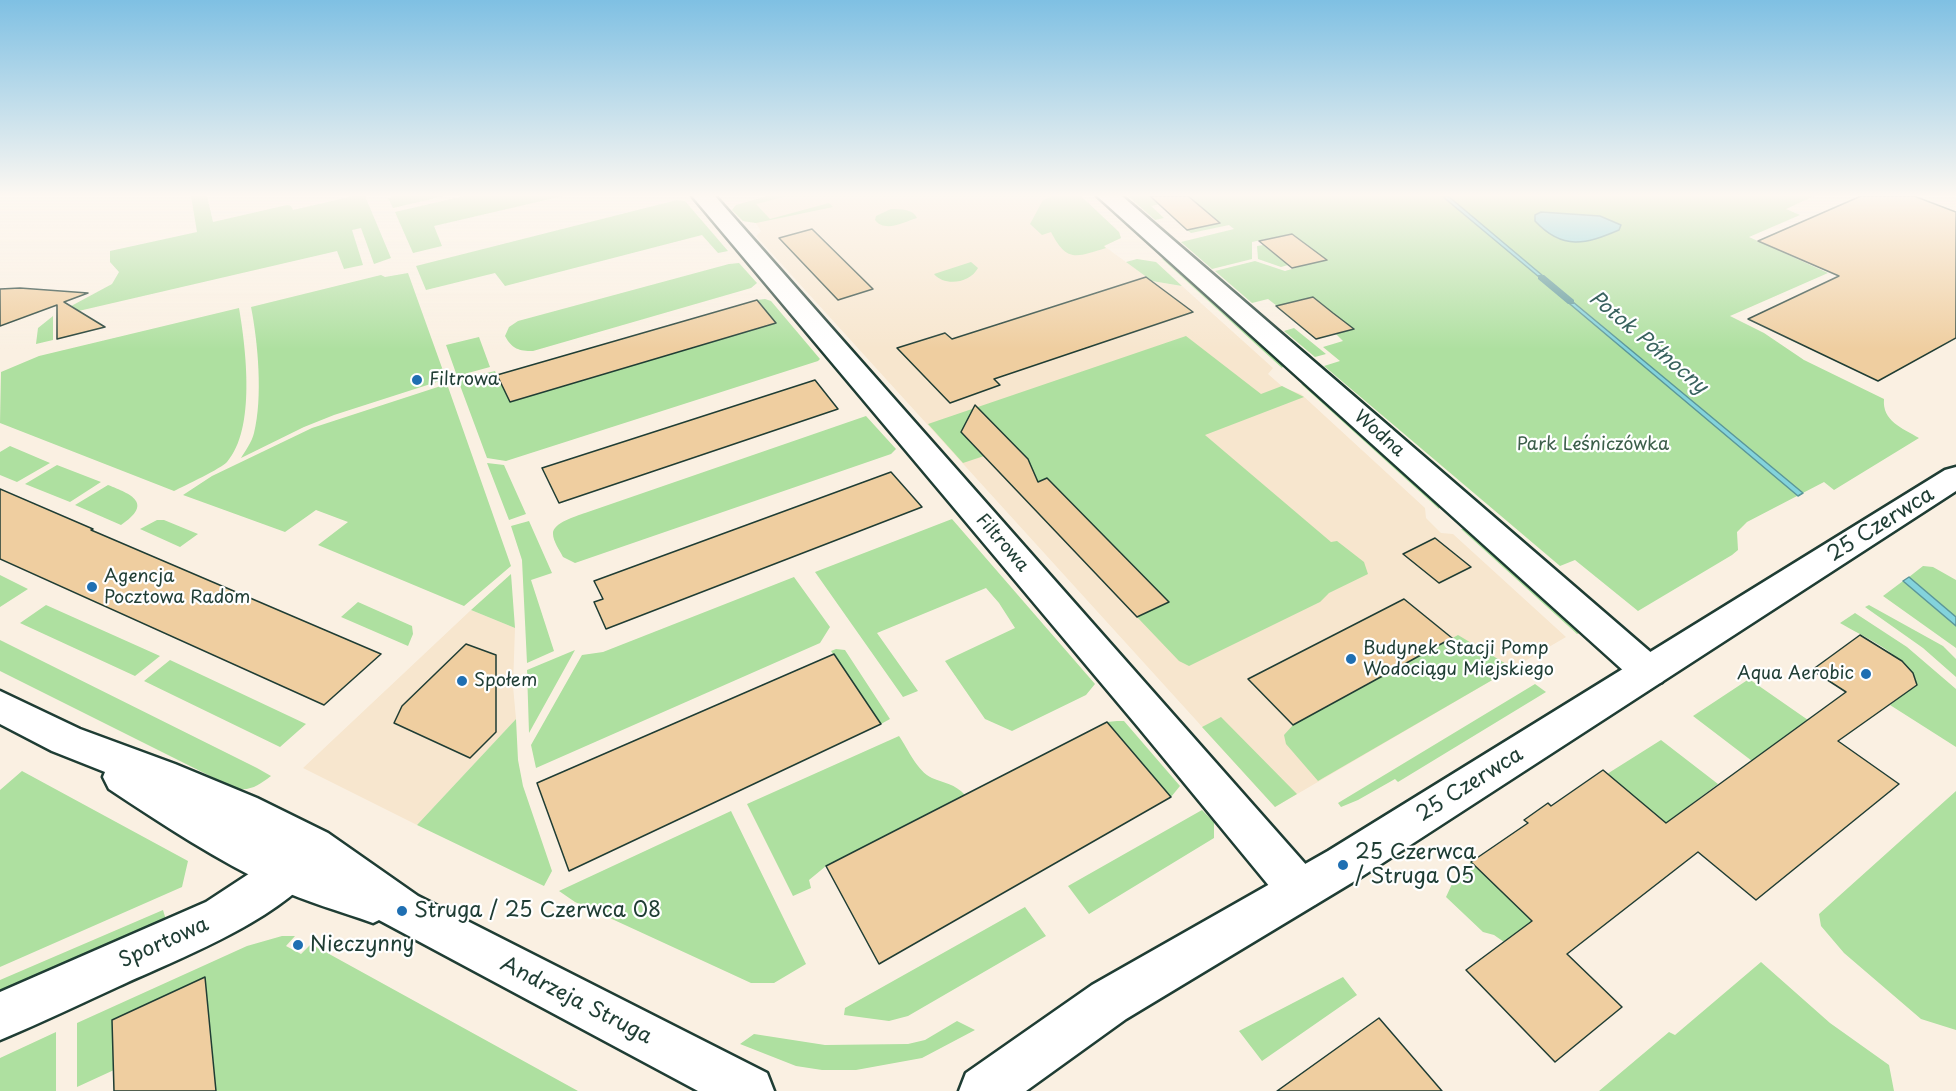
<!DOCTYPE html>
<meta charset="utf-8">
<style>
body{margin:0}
canvas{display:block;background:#faf0e2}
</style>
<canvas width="1956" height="1091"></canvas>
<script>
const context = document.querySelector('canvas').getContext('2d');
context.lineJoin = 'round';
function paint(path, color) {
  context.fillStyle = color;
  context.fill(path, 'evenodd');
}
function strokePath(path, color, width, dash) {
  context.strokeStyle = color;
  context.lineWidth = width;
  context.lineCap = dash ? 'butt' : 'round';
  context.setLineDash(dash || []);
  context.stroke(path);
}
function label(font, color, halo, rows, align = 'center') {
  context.font = font + ' "Playpen Sans",sans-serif';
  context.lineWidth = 4.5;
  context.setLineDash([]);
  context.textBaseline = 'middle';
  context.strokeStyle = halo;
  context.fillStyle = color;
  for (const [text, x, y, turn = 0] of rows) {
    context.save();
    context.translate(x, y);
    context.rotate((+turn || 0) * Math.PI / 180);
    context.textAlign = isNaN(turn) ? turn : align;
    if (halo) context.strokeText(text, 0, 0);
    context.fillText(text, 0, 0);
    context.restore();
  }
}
paint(new Path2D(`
 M 768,196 L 1081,196 L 1119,232 L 1121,238 L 1104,246 L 1152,281 L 1182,286 L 1273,368 L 1268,374 L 1284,388 L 1301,394 L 1425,508 L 1426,518 L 1441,533 L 1453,534 L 1566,637 L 1275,807 L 756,236 L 761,231 L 756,223 L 743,221 L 732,210 L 736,205 Z
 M 471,610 L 515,628 L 513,686 L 516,719 L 417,825 L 303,768 Z`), '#f7e6ce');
paint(new Path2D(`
 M 191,196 L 207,196 L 213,222 L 287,205 L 291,206 L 293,210 L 353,196 L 365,196 L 391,258 L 374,264 L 361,228 L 352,230 L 363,265 L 344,269 L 337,251 L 57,316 L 60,312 L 112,284 L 119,272 L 110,262 L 110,251 L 197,232 Z
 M 394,196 L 444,196 L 393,208 L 388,198 Z
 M 464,196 L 563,196 L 434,226 L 442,246 L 413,253 L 395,212 Z
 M 768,196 L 787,196 L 756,204 L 770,219 L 829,203 L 833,207 L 756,223 L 743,221 L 732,210 L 736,205 Z
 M 1054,196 L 1081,196 L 1119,232 L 1121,238 L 1104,246 L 1106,248 C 1076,257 1067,263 1051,232 L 1042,235 L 1030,224 L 1043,200 Z
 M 1128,196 L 1814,196 L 1786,209 L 1800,215 L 1749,237 L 1828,273 L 1730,316 L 1764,333 L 1804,360 L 1884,399 C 1882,421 1902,428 1919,438 L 1834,490 L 1824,482 L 1747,522 L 1737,532 L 1738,550 L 1732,555 L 1638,611 L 1575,560 L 1560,566 L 1324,366 L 1340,361 L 1323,347 L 1343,341 L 1336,334 L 1353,329 L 1277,306 L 1268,299 L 1252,303 L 1215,271 L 1255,261 L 1285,271 L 1326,259 L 1291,234 L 1252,242 L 1252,259 L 1212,269 L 1181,242 L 1234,229 L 1229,225 L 1191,233 L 1187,230 L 1219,222 L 1190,198 L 1151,206 L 1164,218 L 1155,220 Z
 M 677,200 L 685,201 L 728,251 L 718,253 L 702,235 L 505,286 L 495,273 L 426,290 L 416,266 Z
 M 891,209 C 901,209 913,209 917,218 C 904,222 885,233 875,220 L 876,216 Z
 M 1263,245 L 1288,265 L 1281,267 L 1258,259 L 1257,246 Z
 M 1161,258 L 1172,263 L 1280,362 L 1283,366 L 1282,368 Z
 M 1137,259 L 1156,262 L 1182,286 L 1152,281 L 1126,262 Z
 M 971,262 L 978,268 C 970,283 945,287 934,274 Z
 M 739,263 L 757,283 L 751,288 L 533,351 C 519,351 512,349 505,336 L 509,327 L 518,321 L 729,264 Z
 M 408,273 L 446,379 L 334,415 L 304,427 L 241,458 C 245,451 252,442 254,433 C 263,398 258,342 251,307 L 381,275 L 385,277 Z
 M 765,299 L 771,301 L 820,359 L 818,361 L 506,461 L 487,458 L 458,380 L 495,371 L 510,402 L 775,323 L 757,300 Z
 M 239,308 C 246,349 256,429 227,462 C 222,468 184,486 174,491 L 0,423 L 1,372 L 39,356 Z
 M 53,316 L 53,340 L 36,344 L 38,328 Z
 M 1294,328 L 1326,354 L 1315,357 L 1284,331 Z
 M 1186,336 L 1261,394 L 1282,386 L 1304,397 L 1205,435 L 1331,542 L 1337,541 L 1364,562 L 1368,574 L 1329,593 L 1320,602 L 1189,666 L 1179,661 L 1137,617 L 1168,602 L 1047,479 L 1034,483 L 1028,467 L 1028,459 L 993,424 L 967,424 L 962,431 L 984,456 L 963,463 L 928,424 Z
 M 479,337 L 490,367 L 457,376 L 446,345 Z
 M 447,384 L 511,566 L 464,606 L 318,545 L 348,522 L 316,510 L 285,532 L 183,495 L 212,476 L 312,428 Z
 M 1301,384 L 1308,386 L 1439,504 L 1439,509 Z
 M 866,416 L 896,449 L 891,454 L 575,563 L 563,557 C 560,551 553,541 553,534 C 552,523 577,516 585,513 Z
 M 10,446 L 50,463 L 17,482 L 0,475 L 0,452 Z
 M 487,463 L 504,465 L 526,514 L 509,520 Z
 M 57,465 L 101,482 L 70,502 L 25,484 Z
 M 108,485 C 131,494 154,503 121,525 L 75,505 Z
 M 952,519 L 1095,684 L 1086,695 L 1012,731 L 985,719 L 945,661 L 1015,628 L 999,603 L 986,588 L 877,633 L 918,691 L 903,697 L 815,572 Z
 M 157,520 L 164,520 L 198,534 L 180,547 L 140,529 Z
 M 529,521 L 552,573 L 531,580 L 554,651 L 527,663 L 522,560 L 511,526 Z
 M 1461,529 L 1467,529 L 1582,632 L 1577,634 Z
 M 1923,566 L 1933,567 L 1956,580 L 1956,617 L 1909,577 Z
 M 511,574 L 515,628 L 471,610 Z
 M 0,575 L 28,589 L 0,607 Z
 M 794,577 L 830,627 L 820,643 L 536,768 L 531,745 L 582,655 L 603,652 Z
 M 1903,581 L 1956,626 L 1956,648 L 1883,596 Z
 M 358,602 L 412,626 L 413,634 L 408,646 L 341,617 Z
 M 46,605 L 160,656 L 135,676 L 20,623 Z
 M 1869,605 L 1943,646 L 1956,659 L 1956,677 L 1923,648 L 1865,607 Z
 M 1855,613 L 1907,647 L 1956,689 L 1956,747 L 1890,705 L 1915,684 C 1908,655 1865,638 1840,623 Z
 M 1458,635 L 1513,668 L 1318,781 L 1286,744 L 1284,735 L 1293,725 Z
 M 0,640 L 257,768 L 271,776 C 259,785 250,792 234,788 L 0,671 Z
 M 836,649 L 845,650 L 890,719 L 881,724 L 831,651 Z
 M 575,650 L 529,733 L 527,670 Z
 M 170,660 L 306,724 L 280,747 L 144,681 Z
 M 1749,679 L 1808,720 L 1752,761 L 1693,716 Z
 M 1535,684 L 1546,692 L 1398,782 L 1395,779 L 1358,800 L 1341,807 L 1338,803 Z
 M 1221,717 L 1297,794 L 1275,807 L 1202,727 Z
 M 516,719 L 518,760 L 523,786 L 552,871 L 544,886 L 417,825 Z
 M 1117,721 L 1124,721 L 1180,786 L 1171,797 L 1107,722 Z
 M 899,736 C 908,749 917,771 932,778 C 944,783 955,784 965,795 L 826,866 L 809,880 L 811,888 L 793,896 L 747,804 Z
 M 1661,740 L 1718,784 L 1666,823 L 1607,774 Z
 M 22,771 L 188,861 L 182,887 L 0,967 L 0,790 Z
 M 1956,791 L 1956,1030 L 1921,1019 L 1844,953 L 1821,926 L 1819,914 Z
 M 1202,810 L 1214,822 L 1214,838 L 1089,914 L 1068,886 Z
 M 731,811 L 806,964 L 774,983 L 751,983 L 575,902 L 559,891 Z
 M 1471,862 L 1532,921 L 1504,942 L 1494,935 L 1483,932 L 1446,897 L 1452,884 Z
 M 1025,907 L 1046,936 L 908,1016 L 889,1021 L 844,1015 L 845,1008 Z
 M 163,910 L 166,920 L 0,994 L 0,980 Z
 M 282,936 L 295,936 L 286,946 L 301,954 L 311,944 L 578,1091 L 216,1091 L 205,977 L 114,1070 L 77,1087 L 77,1023 L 247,946 Z
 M 1761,962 L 1830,1023 L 1889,1065 L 1894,1091 L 1599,1091 L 1669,1032 L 1675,1035 Z
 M 1343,977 L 1357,995 L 1262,1061 L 1239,1031 Z
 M 957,1021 L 975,1030 L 922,1058 L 856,1070 L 822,1070 L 796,1066 L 740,1044 L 754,1034 L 825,1045 L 908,1044 L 925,1040 Z
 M 56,1032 L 56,1091 L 0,1091 L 0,1058 Z`), '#aee0a0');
const water = new Path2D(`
 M 1442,196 L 1448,196 L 1555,286 L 1551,287 Z
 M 1541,212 L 1600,216 L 1621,225 L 1619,230 C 1586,244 1563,251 1535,221 L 1535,215 Z
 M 1561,292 L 1803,493 L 1798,496 L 1558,294 Z
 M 1909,577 L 1956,617 L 1956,626 L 1903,581 Z`);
paint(water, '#83d3dc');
strokePath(water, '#5b9799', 1.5);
paint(new Path2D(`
 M 1538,275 L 1544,275 L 1574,300 L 1574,304 L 1568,304 L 1538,279 Z`), '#5b9799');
const building = new Path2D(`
 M 1150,196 L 1188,196 L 1220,223 L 1187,230 Z
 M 1861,196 L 1914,196 L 1956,212 L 1956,338 L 1878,381 L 1748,319 L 1839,276 L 1758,241 Z
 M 812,229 L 873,289 L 838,300 L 779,238 Z
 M 1292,234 L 1327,260 L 1292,268 L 1259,241 Z
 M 1146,277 L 1193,312 L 994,379 L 1000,385 L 950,403 L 897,348 L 945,333 L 952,339 Z
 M 20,288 L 88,293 L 64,302 L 105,327 L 57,339 L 57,305 L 0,326 L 0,289 Z
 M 1313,297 L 1333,313 L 1354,329 L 1316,339 L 1276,306 Z
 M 757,300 L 776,323 L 510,402 L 497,375 Z
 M 815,380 L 838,409 L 559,503 L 542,468 Z
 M 975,405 L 1028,459 L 1038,482 L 1047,478 L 1169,602 L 1137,617 L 961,432 Z
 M 891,472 L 922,507 L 606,629 L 594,602 L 603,599 L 594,581 Z
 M 0,489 L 93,529 L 91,530 L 381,654 L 324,705 L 0,559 Z
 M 1435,538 L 1471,567 L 1439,583 L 1403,554 Z
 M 1404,599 L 1452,638 L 1293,725 L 1248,679 Z
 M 1860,635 L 1902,661 L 1913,673 L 1917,685 L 1838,741 L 1899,784 L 1756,900 L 1698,852 L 1567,954 L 1622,1007 L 1555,1062 L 1466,970 L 1532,921 L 1471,862 L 1528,823 L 1524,820 L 1548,803 L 1551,806 L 1603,770 L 1666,823 L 1846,692 L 1812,670 Z
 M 466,644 L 496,655 L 496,732 L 470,758 L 394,723 L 402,706 Z
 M 834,654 L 881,724 L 569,871 L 537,783 Z
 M 1107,722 L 1171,797 L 879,964 L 826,866 Z
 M 205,977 L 216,1091 L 114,1091 L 112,1020 Z
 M 1379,1018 L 1442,1091 L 1277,1091 Z`);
paint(building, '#efcea0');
strokePath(building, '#1f3d34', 1.5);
const minor = new Path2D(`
 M 692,196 L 715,196 L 1316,876 L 1322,890 L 1316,904 L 1300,910 L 1284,904 L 1139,728 Z
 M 1097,196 L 1122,196 L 1662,662 L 1668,672 L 1662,682 L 1649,686 L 1636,682 Z
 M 303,838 L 318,843 L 324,857 C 299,912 181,958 126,983 C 84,1002 43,1022 0,1040 L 0,992 L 206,902 L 273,858 L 288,843 Z`);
const tertiary = new Path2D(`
 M 1956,467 L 1956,491 L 1358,879 L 1126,1019 L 1026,1091 L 959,1091 L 966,1073 L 1092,985 L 1328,851 L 1945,470 Z
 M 0,691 L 80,729 L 175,764 L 257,798 L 328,833 L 418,896 L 767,1073 L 774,1091 L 698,1091 L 379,920 L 373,923 C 340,911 306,902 274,887 C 216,860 162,824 109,789 L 103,777 L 105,772 L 52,751 L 0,724 Z`);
strokePath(minor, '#1f3d34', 5);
strokePath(tertiary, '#1f3d34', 5);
paint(minor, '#fff');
paint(tertiary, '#fff');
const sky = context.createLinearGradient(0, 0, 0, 349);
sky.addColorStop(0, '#7fc0e3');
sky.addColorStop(0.56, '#fdf8f2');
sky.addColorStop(1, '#fdf8f200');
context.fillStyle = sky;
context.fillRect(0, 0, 1956, 349);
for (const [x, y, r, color] of [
 [417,380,6,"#1f6fb2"],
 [92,587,6,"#1f6fb2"],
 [1351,659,6,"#1f6fb2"],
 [1866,674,6,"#1f6fb2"],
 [462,681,6,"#1f6fb2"],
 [1343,865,6,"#1f6fb2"],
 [402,911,6,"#1f6fb2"],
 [298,945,6,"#1f6fb2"]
]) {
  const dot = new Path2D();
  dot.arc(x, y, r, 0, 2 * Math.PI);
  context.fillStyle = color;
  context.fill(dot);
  strokePath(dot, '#fff', 2);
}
label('18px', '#1f3d34', '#fff', [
 ["Filtrowa",429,380],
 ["Agencja",104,577],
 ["Pocztowa Radom",104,598],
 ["Budynek Stacji Pomp",1363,649],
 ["Wodociągu Miejskiego",1363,670],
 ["Aqua Aerobic",1854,674,"right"],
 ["Społem",474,681]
], 'left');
label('18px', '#1f3d34', '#fff', [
 ["Wodna",1379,434,41],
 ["Filtrowa",1002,543,49]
]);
label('18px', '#3c5e4a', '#fff', [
 ["Park Leśniczówka",1593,445]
]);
label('italic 20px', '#38625e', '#fff', [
 ["Potok Północny",1648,343,40]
]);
label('21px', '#1f3d34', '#fff', [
 ["25 Czerwca",1881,525,-32],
 ["25 Czerwca",1470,785,-32],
 ["Sportowa",164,943,-24],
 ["Andrzeja Struga",576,1001,27]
]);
label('21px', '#1f3d34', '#fff', [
 ["25 Czerwca",1355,853],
 ["/ Struga 05",1355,877],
 ["Struga / 25 Czerwca 08",414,911],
 ["Nieczynny",310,945]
], 'left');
</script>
